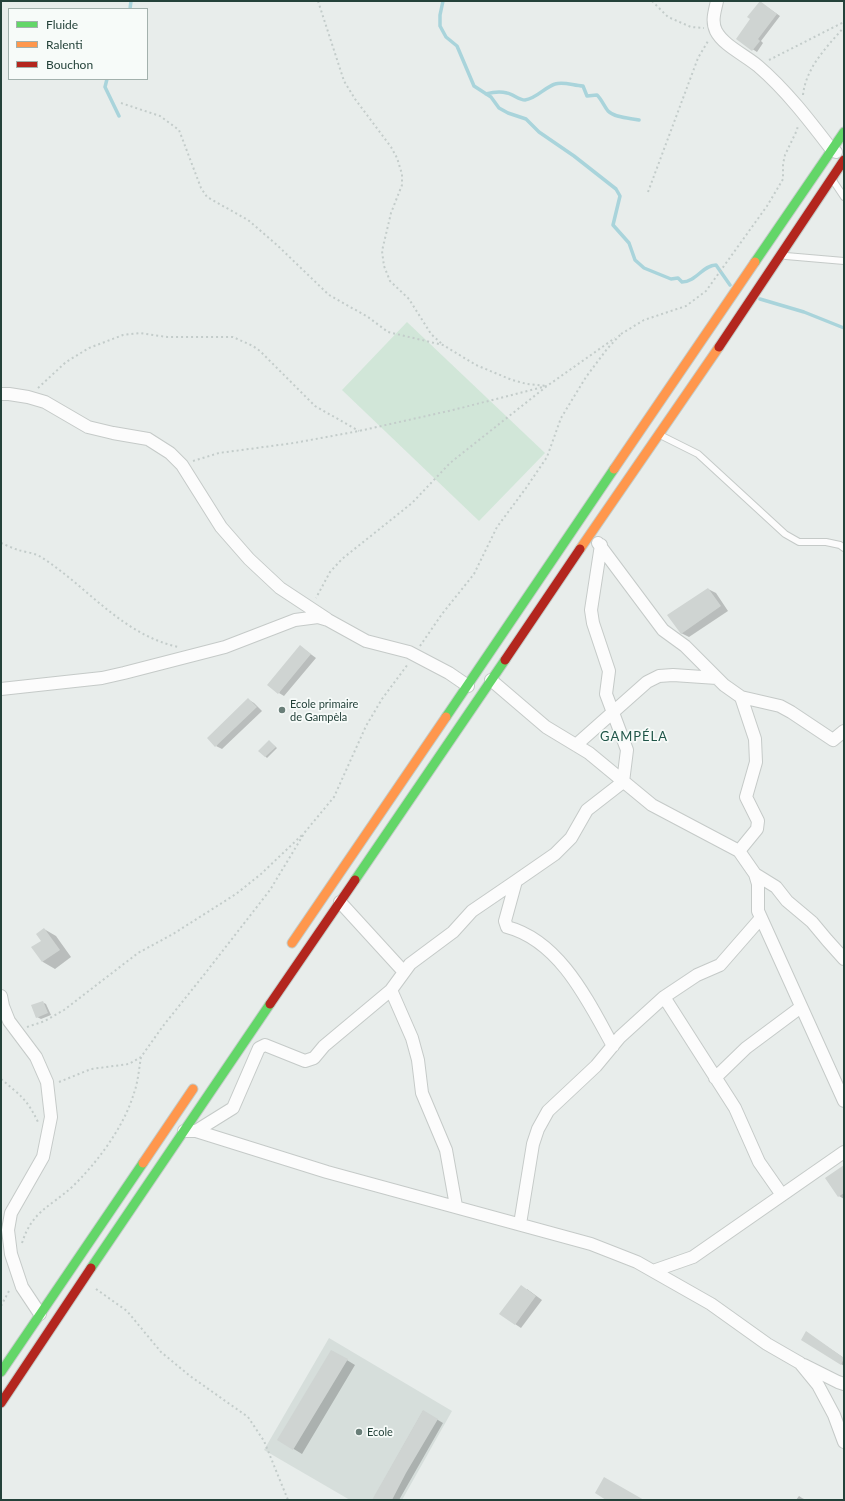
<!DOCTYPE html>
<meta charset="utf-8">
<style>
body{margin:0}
#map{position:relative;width:845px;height:1501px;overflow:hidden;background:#e8edeb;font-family:Lato,sans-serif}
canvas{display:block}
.frame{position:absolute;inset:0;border:2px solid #24423a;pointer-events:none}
.legend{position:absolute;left:8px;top:8px;width:140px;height:72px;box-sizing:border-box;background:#f7fbf9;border:1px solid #a3b1ad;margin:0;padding:5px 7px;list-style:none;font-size:12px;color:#24423a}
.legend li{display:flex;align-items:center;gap:8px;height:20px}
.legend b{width:20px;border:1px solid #a3b1ad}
</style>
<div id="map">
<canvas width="845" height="1501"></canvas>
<div class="frame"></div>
<ul class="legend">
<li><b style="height:5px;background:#63d668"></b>Fluide</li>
<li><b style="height:5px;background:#ff974d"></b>Ralenti</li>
<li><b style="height:5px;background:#b3261e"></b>Bouchon</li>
</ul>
</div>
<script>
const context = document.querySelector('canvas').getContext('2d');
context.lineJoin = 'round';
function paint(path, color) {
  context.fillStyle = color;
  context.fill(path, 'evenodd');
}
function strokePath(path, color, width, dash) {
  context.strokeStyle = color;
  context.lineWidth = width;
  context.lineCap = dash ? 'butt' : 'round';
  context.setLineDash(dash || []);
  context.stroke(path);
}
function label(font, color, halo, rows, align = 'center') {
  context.font = font + ' Lato,sans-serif';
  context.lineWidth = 3.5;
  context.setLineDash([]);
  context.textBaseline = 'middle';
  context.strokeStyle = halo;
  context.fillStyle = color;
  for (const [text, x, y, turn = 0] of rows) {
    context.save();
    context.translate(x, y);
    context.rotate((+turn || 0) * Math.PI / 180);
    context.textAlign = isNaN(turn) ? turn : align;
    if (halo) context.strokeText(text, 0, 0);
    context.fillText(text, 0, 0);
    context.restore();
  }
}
paint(new Path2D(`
 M 329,1338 L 452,1411 L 402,1500 L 350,1500 L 264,1450 Z`), '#d6dedb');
paint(new Path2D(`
 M 407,322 L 545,453 L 479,521 L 342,390 Z`), '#d1e6d8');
paint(new Path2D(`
 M 763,4 L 780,16 L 761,41 L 763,43 L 757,52 L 737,39 Z
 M 708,589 L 716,593 L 728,611 L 689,637 L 681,633 Z
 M 300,646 L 316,658 L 284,696 L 279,693 Z
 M 249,700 L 254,703 L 262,711 L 222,749 L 216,746 Z
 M 270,742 L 277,748 L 267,758 L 260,751 Z
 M 44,929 L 56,936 L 71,957 L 55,969 L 43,962 L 33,948 L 42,941 Z
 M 42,1002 L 46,1004 L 51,1015 L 41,1019 L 37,1017 Z
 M 844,1167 L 844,1199 L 839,1196 Z
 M 527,1289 L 542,1300 L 521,1328 L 515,1324 Z
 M 810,1335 L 844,1358 L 844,1366 L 802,1339 Z
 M 332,1351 L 355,1365 L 302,1454 L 279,1440 Z
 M 423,1411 L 443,1423 L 399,1500 L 373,1500 Z
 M 799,1496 L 802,1498 L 806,1500 L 796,1500 Z`), '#0003');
strokePath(new Path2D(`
 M 443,1 L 440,15 L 440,26 L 446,37 L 457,46 L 474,86 L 491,97 L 499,108 L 508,113 L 526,119 L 539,132 L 574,156 L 616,189 L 620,196 L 613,225 L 629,243 L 635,260 L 644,268 L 671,279 L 678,278 L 682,282 C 696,282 703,265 716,265 L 730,285
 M 130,9 L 131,1
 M 107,79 L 105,87 L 119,116
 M 486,94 C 493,92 500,91 507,93 C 513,94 519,100 525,100 C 536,99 545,87 555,84 C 564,81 574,86 583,86 L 587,96 L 597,95 C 602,100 604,106 608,111 C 615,118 630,118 639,120
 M 760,299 L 804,312 L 844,328`), '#a9d4db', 3.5);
paint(new Path2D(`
 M 760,1 L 777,14 L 758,39 L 760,41 L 752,51 L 736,39 L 750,19 L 747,17 Z
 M 708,588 L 721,606 L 681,634 L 667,615 Z
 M 300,645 L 311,654 L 278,694 L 267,685 Z
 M 248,698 L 257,707 L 215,747 L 207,738 Z
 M 269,740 L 276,747 L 265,757 L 258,751 Z
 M 44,928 L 60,950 L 42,962 L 31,947 L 41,941 L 36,934 Z
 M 43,1001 L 48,1013 L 36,1018 L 31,1005 Z
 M 844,1165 L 844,1193 L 838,1197 L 825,1178 Z
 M 521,1285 L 536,1296 L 515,1325 L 499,1314 Z
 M 806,1331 L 844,1358 L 841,1365 L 801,1340 Z
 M 331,1350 L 348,1359 L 293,1450 L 277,1440 Z
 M 423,1410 L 438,1419 L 406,1473 L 392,1500 L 372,1500 Z
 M 604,1477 L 644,1500 L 606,1500 L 595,1493 Z`), '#cfd4d2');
const lane = new Path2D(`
 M 834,182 L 844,197
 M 786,256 L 844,261
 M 662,436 L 698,454 L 785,534 L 799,542 L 826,542 L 840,545 L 844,548`);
const street = new Path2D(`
 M 717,1 C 715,11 711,21 716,31 C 723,45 745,55 758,66 C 786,90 809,120 832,150 L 836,152
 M 1,394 L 9,394 L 28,397 L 45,402 L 88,427 L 113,433 L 148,439 L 170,453 L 182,465 L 221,527 L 249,559 L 280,588 L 327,619
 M 598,543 L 663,630 L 685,646 L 724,685 L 741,697 L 780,706 L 791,712 L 833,740 L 844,731
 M 601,545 L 591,610 L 593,623 L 609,671 L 606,694 L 627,750 L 623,782 L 587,810 L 571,838 L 555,854 L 516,881 L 505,921 L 507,927 C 560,941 588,1001 613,1046
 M 491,680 L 546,727 L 589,753 L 652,805 L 739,851 L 755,874 L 758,884 L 758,911 L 844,1101
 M 1,689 L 102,678 L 124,673 L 225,647 L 295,620 L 318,617 L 328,620 L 366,641 L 409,652 L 449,673 L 468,686
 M 576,745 L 647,682 L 659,676 L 673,675 L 717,678
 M 739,851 L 757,829 L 758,821 L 746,797 L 756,762 L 755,739 L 741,697
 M 755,874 L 776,887 L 787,901 L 812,922 L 827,940 L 844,959
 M 340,902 L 404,972
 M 391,990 L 412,1038 L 418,1060 L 422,1093 L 446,1150 L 456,1206
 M 1,996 L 3,1006 L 9,1021 L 36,1057 L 47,1082 L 51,1117 L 43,1157 L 11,1213 L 8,1230 L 11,1254 L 22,1287 L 40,1314
 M 664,997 L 735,1108 L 759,1162 L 782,1195
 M 715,1078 L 746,1048 L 801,1007
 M 184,1131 L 196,1131 L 327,1172 L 591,1244 L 637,1262 L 711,1304 L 767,1344 L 800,1363 L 818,1385 L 834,1415 L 844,1442
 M 196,1131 L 233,1108 L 259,1048 L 265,1045 L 305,1061 L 314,1058 L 324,1046 L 391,990 L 410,964 L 453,932 L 472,911 L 516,881
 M 520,1224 L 533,1144 L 538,1129 L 548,1111 L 596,1066 L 620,1037 L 664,997 L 697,975 L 720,965 L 761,918
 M 653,1271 L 693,1257 L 844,1152
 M 804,1365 L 838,1382 L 844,1384`);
const fast = new Path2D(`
 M 755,262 L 844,132
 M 446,717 L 614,469
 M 355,880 L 505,660
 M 91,1268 L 270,1004
 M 1,1372 L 143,1163`);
const slow = new Path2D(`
 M 614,469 L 755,262
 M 580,549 L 719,347
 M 292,943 L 446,717
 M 143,1163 L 193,1089`);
const jam = new Path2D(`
 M 719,347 L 844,160
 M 505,660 L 580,549
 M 270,1004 L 355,880
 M 1,1403 L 91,1268`);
strokePath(lane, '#c5cac8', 8);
strokePath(street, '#c5cac8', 14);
strokePath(fast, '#c3ccc9', 11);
strokePath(slow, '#c3ccc9', 11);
strokePath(jam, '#c3ccc9', 11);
strokePath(new Path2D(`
 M 318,1 L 344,81 L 355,99 L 391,147 L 397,158 L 402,174 L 402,185 L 391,213 L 382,251 L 384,266 L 390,281 L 409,299 L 431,334 L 442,344
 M 652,1 L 668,17 L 691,27 L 704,28
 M 769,60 L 844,22
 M 803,95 C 806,67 827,47 844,27
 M 121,103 L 160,116 L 179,130 L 201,188 L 207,197 L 248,220 L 277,245 L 329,295 L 368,317 L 388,332 L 443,345 L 476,365 L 512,380 L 527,384 L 547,386 L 450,463 L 412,503 L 342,559 L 330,572 L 316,598
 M 648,192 L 698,58 L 708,41
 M 621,334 L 644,320 L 686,306 L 706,291 L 767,206 L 779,186 L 783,179 L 783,164 L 785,155 L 797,130 L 798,125
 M 38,388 L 66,362 L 89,348 L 123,335 L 140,333 L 167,337 L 233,337 L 253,346 L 260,351 L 315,406 L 359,431
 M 193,461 L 219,453 L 294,443 L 359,431 L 453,410 L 547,386 L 615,338
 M 1,543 C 6,545 12,548 18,550 C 25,552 35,553 41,557 C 88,587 121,634 178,647
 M 420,646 L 442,614 L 474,574 L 497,527 L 526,488 L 547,457 L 561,418 L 586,377 L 607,349 L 621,334
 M 27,1027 L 45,1021 L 64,1010 L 138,953 L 173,934 L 236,894 L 261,874 L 302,835
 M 1,1079 C 20,1095 27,1099 38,1122
 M 59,1082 L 91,1069 L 129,1064 L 141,1057 L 163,1026 L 207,971 L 270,890 L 305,832 L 334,797 L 366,726 L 382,699 L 408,664
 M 22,1243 C 32,1211 50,1207 72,1187 C 97,1163 124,1127 134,1093 C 138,1082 139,1069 141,1057
 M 96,1289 L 127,1311 L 161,1352 L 190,1376 L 248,1417 L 264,1441 L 288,1500
 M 1,1306 L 10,1289`), '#c3ccca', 2, [2, 3]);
strokePath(lane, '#fcfcfc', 6);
strokePath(street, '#fcfcfc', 12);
strokePath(fast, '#63d668', 9);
strokePath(slow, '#ff974d', 9);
strokePath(jam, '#b3261e', 9);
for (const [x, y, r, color] of [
 [282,710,4,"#697e78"],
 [359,1432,4,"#697e78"]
]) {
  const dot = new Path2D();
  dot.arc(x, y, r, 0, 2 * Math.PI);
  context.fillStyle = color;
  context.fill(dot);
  strokePath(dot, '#f7fbf9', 1.5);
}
label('11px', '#24423a', '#f7fbf9', [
 ["Ecole primaire",290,704],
 ["de Gampèla",290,717],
 ["Ecole",367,1432]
], 'left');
context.letterSpacing = '1px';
label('13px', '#1f5548', '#f7fbf9', [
 ["GAMPÉLA",634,737]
]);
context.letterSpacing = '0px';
</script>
